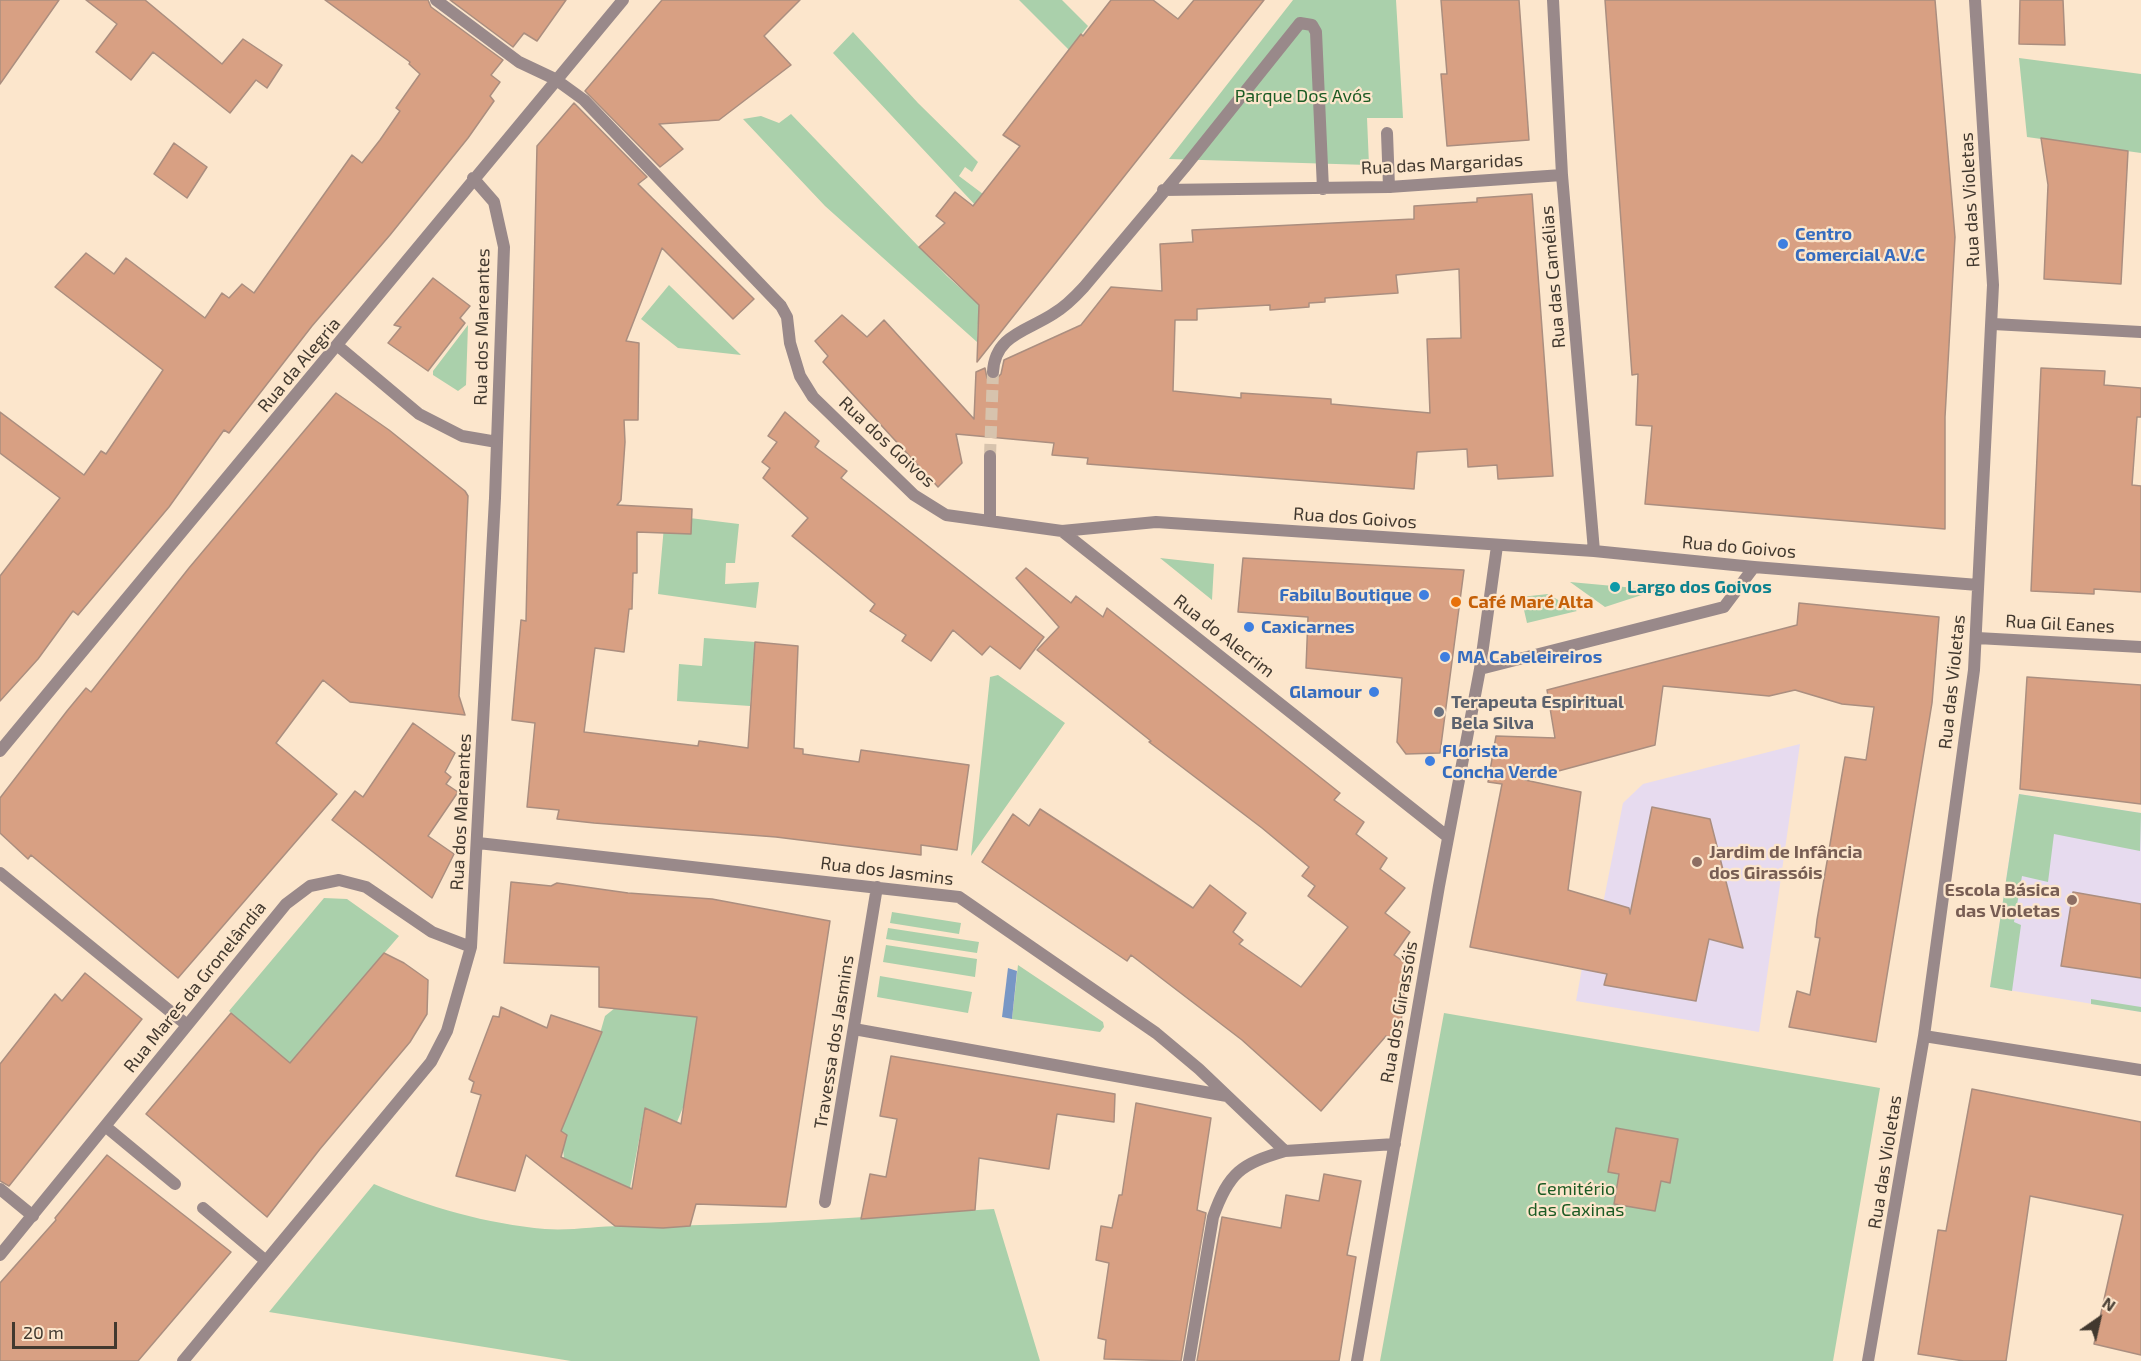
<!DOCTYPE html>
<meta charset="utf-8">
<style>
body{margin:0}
#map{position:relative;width:2141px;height:1361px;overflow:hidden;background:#fce6cc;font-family:"Exo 2",sans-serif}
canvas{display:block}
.north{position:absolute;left:2069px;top:1289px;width:60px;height:60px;-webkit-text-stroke:4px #fce6cc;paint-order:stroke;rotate:34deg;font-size:16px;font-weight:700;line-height:24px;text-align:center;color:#42392f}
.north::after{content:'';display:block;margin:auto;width:21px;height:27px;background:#42392f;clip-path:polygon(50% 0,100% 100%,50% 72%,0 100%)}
.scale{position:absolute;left:12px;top:1322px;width:105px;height:27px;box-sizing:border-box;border:3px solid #42392f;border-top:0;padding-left:8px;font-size:18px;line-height:21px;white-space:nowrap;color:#42392f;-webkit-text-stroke:4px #fce6cc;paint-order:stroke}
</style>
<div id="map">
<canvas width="2141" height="1361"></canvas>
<div class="north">N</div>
<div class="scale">20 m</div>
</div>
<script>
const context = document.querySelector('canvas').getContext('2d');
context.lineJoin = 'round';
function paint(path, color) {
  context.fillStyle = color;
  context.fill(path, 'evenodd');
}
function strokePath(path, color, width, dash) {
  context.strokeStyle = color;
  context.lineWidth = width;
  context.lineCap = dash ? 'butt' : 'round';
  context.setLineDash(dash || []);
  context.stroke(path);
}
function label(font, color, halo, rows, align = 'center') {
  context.font = font + ' "Exo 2",sans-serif';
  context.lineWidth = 4.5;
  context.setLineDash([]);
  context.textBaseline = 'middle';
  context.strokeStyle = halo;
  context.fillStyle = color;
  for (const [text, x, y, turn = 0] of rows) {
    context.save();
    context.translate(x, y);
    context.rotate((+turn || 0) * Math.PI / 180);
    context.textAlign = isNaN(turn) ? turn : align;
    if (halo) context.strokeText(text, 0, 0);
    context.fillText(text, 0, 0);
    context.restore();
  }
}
paint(new Path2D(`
 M 1800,744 L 1759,1032 L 1576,1001 L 1582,968 L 1599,924 L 1623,803 L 1643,784 Z
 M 2019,794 L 2141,813 L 2141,1012 L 1990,987 Z`), '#e7dbef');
paint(new Path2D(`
 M 1019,0 L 1062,0 L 1088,26 L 1069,50 Z
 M 1293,0 L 1396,0 L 1403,118 L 1367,118 L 1369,165 L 1169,159 Z
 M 853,32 L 918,103 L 978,162 L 972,172 L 965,167 L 959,176 L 987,197 L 977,207 L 833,53 Z
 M 2019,58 L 2141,74 L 2141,153 L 2027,137 Z
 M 791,114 L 947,276 L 979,305 L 977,342 L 825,206 L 743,119 L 761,116 L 779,123 Z
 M 669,285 L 741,355 L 678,348 L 641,319 Z
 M 468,325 L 466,385 L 458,391 L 433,375 L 433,371 Z
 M 665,515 L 739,524 L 735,563 L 726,563 L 725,584 L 759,582 L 756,608 L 658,594 Z
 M 1160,558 L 1214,564 L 1212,600 Z
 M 1570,582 L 1657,590 L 1605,607 Z
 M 1548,594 L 1577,611 L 1527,623 L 1521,597 Z
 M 704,638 L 755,642 L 750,706 L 677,701 L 679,664 L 702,666 Z
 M 998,675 L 1065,723 L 971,856 L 990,677 Z
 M 2019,794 L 2141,813 L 2140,851 L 2054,834 L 2048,882 L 2022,876 L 2014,922 L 2021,925 L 2012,991 L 1990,987 Z
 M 324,898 L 347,899 L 399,936 L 290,1063 L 229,1011 Z
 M 892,912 L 961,923 L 959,934 L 890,923 Z
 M 888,928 L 979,942 L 977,953 L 886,939 Z
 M 886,945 L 977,959 L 975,977 L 883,962 Z
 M 1018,965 L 1103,1022 L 1104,1027 L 1100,1032 L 1012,1019 Z
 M 880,976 L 972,992 L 968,1013 L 877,997 Z
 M 2091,999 L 2141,1007 L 2141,1012 L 2091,1004 Z
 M 615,1008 L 697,1017 L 684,1105 L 677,1122 L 645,1108 L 627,1204 L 587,1169 L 564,1158 L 561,1131 L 599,1037 L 605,1016 Z
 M 1444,1013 L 1880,1088 L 1833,1361 L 1380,1361 Z
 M 374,1184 C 427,1207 488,1224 545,1229 C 571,1231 597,1226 622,1226 C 746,1227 870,1216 994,1209 L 1040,1361 L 571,1361 L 269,1312 Z`), '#aad0ab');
paint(new Path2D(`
 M 1008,968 L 1017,971 L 1012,1019 L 1002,1017 Z`), '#7897c5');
const building = new Path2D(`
 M 0,0 L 59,0 L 0,84 Z
 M 86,0 L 145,0 L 222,64 L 243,39 L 282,65 L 267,88 L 256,80 L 230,113 L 153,52 L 131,80 L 96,52 L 117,24 Z
 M 325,0 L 428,0 L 431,7 L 503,60 L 491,75 L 500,82 L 490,96 L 494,101 L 468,138 L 390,235 L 312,326 L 229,433 L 224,430 L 169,507 L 78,615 L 73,611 L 38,659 L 0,701 L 0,576 L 60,498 L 0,453 L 0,412 L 84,475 L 101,451 L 106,454 L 163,370 L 55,287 L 86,253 L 114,274 L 126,258 L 205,318 L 222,293 L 229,298 L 242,284 L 254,293 L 352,155 L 362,163 L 380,140 L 400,111 L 396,108 L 420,74 L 409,64 L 410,62 Z
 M 450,0 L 566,0 L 537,41 L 524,33 L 513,47 Z
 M 662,0 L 800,0 L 764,36 L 791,65 L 719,120 L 659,124 L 683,149 L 660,167 L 585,91 Z
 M 1111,0 L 1153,0 L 1178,19 L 1194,0 L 1264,0 L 977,362 L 979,305 L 919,247 L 945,223 L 936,216 L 955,192 L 973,206 L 1020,146 L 1003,135 L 1081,34 L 1083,36 Z
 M 1441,0 L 1519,0 L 1529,140 L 1447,146 L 1441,74 L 1447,74 Z
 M 1605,0 L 1935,0 L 1955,237 L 1945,417 L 1945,529 L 1645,504 L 1652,426 L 1636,425 L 1638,374 L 1632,375 Z
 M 2020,0 L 2063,0 L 2065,45 L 2019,44 Z
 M 574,103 L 647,177 L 638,184 L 754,299 L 733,319 L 662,248 L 626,341 L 639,343 L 638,420 L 624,420 L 625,442 L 621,500 L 617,505 L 692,509 L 691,534 L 637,532 L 637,573 L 633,573 L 632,609 L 629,609 L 624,652 L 595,648 L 584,732 L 698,746 L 699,741 L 748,748 L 755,642 L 798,646 L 794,748 L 803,749 L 803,754 L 859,762 L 861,750 L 969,765 L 957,850 L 921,845 L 921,855 L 776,837 L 594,823 L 557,819 L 559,810 L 527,807 L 535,723 L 512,720 L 521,620 L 526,621 L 537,146 Z
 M 2041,138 L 2128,151 L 2121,284 L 2044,279 L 2048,185 Z
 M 174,143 L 207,167 L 187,198 L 154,174 Z
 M 1532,194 L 1553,476 L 1498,479 L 1497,465 L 1468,467 L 1467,449 L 1417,452 L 1414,489 L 1087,464 L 1088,458 L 1052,455 L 1054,443 L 956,434 L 962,463 L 938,487 L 823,362 L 828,356 L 815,341 L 842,315 L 867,337 L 884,320 L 974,419 L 976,372 L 985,368 L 987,378 L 996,379 L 1001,374 L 1004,360 L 1081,325 L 1111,287 L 1162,291 L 1160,244 L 1193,242 L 1192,230 L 1414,219 L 1414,206 L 1477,202 L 1477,198 ZM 1459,269 L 1461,338 L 1427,339 L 1430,413 L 1331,404 L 1331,399 L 1241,393 L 1241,398 L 1173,391 L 1175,320 L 1197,320 L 1197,309 L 1270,305 L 1270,310 L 1309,307 L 1309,303 L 1325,302 L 1325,298 L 1398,293 L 1396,275 Z
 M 433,278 L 470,306 L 460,318 L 465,323 L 428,371 L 388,343 L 401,327 L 394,325 Z
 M 2041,368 L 2105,371 L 2104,385 L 2141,388 L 2141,417 L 2137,417 L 2132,485 L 2141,486 L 2141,592 L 2094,589 L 2094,594 L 2031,591 Z
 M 336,393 L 389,430 L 465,491 L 468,496 L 459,696 L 465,715 L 350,702 L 323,680 L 276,743 L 337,794 L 178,978 L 31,855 L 28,859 L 0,833 L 0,798 L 67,711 L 86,688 L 91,692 L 189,568 Z
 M 785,412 L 819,441 L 815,447 L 847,471 L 841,478 L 1044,637 L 1020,669 L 990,646 L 982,655 L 953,630 L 931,661 L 902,641 L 906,635 L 870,611 L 875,604 L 792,536 L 808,518 L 763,478 L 770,468 L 762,462 L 777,442 L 768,436 Z
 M 1243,558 L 1464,570 L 1440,753 L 1406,754 L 1397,742 L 1402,678 L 1306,668 L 1308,617 L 1238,612 Z
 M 1026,568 L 1071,603 L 1076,596 L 1103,617 L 1107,608 L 1340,793 L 1334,800 L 1364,822 L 1356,834 L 1387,858 L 1380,869 L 1405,888 L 1385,913 L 1410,932 L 1394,955 L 1407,964 L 1401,1023 L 1389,1038 L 1386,1036 L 1321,1111 L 1242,1040 L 1131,955 L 1127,961 L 982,862 L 1013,814 L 1029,826 L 1040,809 L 1193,908 L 1210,885 L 1246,913 L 1233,932 L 1243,940 L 1239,944 L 1301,987 L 1348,927 L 1308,896 L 1315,886 L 1302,876 L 1309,867 L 1262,828 L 1149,742 L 1151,741 L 1037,650 L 1059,627 L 1016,578 Z
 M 1799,603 L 1939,617 L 1932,703 L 1876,1042 L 1789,1027 L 1797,991 L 1810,995 L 1820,938 L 1815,937 L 1817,920 L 1845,757 L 1866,760 L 1874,707 L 1842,704 L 1795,690 L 1769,696 L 1663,686 L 1655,745 L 1525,780 L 1581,792 L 1568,890 L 1629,908 L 1630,914 L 1652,807 L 1710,819 L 1743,948 L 1709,939 L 1696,1001 L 1604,985 L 1607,974 L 1470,947 L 1502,784 L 1488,782 L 1496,736 L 1555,738 L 1547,690 L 1797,625 Z
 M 2027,677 L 2141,685 L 2141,804 L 2020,789 Z
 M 413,723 L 455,753 L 445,772 L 451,777 L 446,784 L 458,792 L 428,836 L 454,854 L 432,898 L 332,820 L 355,791 L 363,797 Z
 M 511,882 L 551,886 L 557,883 L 628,893 L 712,899 L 830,921 L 786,1207 L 696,1204 L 690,1226 L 663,1228 L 615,1226 L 526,1155 L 515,1191 L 456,1176 L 481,1095 L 471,1092 L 474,1082 L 469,1079 L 493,1016 L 499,1017 L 501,1007 L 547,1028 L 551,1015 L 602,1032 L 561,1131 L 567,1135 L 561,1157 L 632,1189 L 645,1108 L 681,1124 L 697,1017 L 599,1007 L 599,967 L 504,963 Z
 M 2073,892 L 2141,904 L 2141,978 L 2061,966 Z
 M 384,953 L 404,963 L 428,980 L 427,1014 L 410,1042 L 320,1149 L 267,1217 L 146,1114 L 231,1013 L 290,1063 Z
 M 85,973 L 142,1019 L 9,1186 L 0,1181 L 0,1064 L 55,994 L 62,1001 Z
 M 891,1056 L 1115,1094 L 1114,1122 L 1057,1114 L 1049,1169 L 979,1158 L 975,1210 L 861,1219 L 870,1174 L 886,1177 L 897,1119 L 880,1116 Z
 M 1972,1089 L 2141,1122 L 2141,1355 L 2094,1344 L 2123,1215 L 2030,1196 L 2006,1361 L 1964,1361 L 1918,1354 L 1938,1230 L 1946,1231 Z
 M 1136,1103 L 1211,1118 L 1197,1210 L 1206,1213 L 1181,1361 L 1104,1359 L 1106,1340 L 1098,1338 L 1109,1263 L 1096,1260 L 1101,1226 L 1112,1228 L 1119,1195 L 1122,1195 Z
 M 1616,1128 L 1678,1139 L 1670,1183 L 1661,1181 L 1655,1211 L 1614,1204 L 1619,1174 L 1608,1172 Z
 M 107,1155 L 231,1252 L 138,1361 L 0,1361 L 0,1283 L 56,1220 L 55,1218 Z
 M 1324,1174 L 1361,1181 L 1347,1255 L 1356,1257 L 1339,1361 L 1197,1361 L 1222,1217 L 1281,1228 L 1286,1195 L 1319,1201 Z`);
paint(building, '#d8a083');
strokePath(building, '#ab8e7f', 1.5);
strokePath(new Path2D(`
 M 990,456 L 993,372`), '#d7c3ad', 12, [12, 6]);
strokePath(new Path2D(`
 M 1387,133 L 1389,187
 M 0,1189 L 33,1216`), '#99898a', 12);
strokePath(new Path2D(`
 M 436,0 L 519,62 L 555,79 L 584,100 L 781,306 L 787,317 L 790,343 L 800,376 L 813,397 L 914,495 L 946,515 L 1062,531 L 1156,522 L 1594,551 L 1754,567 L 1978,585
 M 1553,0 L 1562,175 L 1594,551
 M 1163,190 L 1389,187 L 1562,175
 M 1993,324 L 2141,332
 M 338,346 L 419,414 L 462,436 L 497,442
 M 993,372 C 995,335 1027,331 1053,314 C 1065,307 1074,298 1084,287 L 1184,168 L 1300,23 L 1312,25 L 1316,32 L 1323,189
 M 990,521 L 990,456
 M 1062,531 L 1448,837
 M 1977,638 L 2141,647
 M 1480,669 L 1724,607 L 1754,567
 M 0,751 L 623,0
 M 478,843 L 959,897 L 1156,1033 L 1199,1069 L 1285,1151 L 1395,1144
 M 0,873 L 187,1025
 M 854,1029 L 1227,1096
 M 1924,1036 L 2141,1070
 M 105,1126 L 175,1184
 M 825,1202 L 877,887
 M 203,1208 L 266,1261
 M 0,1255 L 286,904 L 310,886 L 339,880 L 366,887 L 432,932 L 471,947
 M 183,1361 L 431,1062 L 447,1031 L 471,947 L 495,498 L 504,247 L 494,202 L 473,178
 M 1189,1361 L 1213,1217 C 1229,1172 1241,1164 1285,1151
 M 1357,1361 L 1439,886 L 1480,669 L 1497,546
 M 1868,1361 L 1924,1036 L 1974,670 L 1993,285 L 1975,0`), '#99898a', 12);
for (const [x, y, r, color] of [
 [1783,244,6,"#3f7fe0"],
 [1615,587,6,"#0f9aa8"],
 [1424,595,6,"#3f7fe0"],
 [1456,602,6,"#e8710a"],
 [1249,627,6,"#3f7fe0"],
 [1445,657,6,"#3f7fe0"],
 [1374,692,6,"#3f7fe0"],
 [1439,712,6,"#6b7280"],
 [1430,761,6,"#3f7fe0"],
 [1697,862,6,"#8d6e63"],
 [2072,900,6,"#8d6e63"]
]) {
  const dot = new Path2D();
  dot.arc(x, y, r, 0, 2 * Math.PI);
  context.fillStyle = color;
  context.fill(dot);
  strokePath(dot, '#fce6cc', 2);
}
label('18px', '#1c5b24', '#fce6cc', [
 ["Parque Dos Avós",1303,96],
 ["Cemitério",1576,1189],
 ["das Caxinas",1576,1210]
]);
label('18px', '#42392f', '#fce6cc', [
 ["Rua das Margaridas",1442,164,-3],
 ["Rua das Violetas",1970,200,-93],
 ["Rua das Camélias",1553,277,-95],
 ["Rua dos Mareantes",482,327,-89],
 ["Rua da Alegria",299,365,-50],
 ["Rua dos Goivos",887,442,43],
 ["Rua dos Goivos",1355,518,4],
 ["Rua do Goivos",1739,547,5],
 ["Rua Gil Eanes",2060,624,3],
 ["Rua do Alecrim",1224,636,38],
 ["Rua das Violetas",1952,682,-84],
 ["Rua dos Mareantes",461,812,-87],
 ["Rua dos Jasmins",887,871,7],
 ["Rua Mares da Gronelândia",195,987,-51],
 ["Rua dos Girassóis",1399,1012,-80],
 ["Travessa dos Jasmins",834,1042,-81],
 ["Rua das Violetas",1885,1162,-81]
]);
label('bold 18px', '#366cbe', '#fce6cc', [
 ["Centro",1795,234],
 ["Comercial A.V.C",1795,255],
 ["Fabilu Boutique",1412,595,"right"],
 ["Caxicarnes",1261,627],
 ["MA Cabeleireiros",1457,657],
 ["Glamour",1362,692,"right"],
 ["Florista",1442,751],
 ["Concha Verde",1442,772]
], 'left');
label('bold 18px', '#0d838f', '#fce6cc', [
 ["Largo dos Goivos",1627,587]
], 'left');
label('bold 18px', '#c56008', '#fce6cc', [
 ["Café Maré Alta",1468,602]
], 'left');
label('bold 18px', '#5b616d', '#fce6cc', [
 ["Terapeuta Espiritual",1451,702],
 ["Bela Silva",1451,723]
], 'left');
label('bold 18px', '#785e54', '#fce6cc', [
 ["Jardim de Infância",1709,852],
 ["dos Girassóis",1709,873],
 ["Escola Básica",2060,890,"right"],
 ["das Violetas",2060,911,"right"]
], 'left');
</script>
